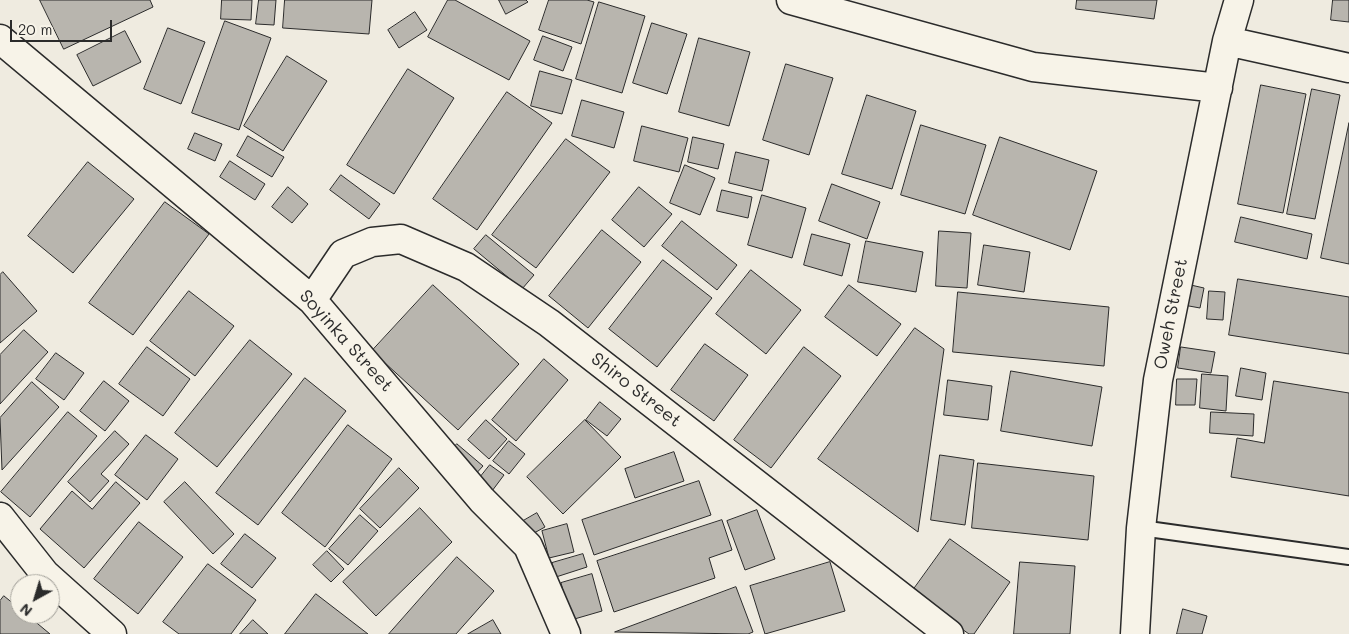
<!DOCTYPE html>
<style>
body{margin:0}
#map{position:relative;width:1349px;height:634px;overflow:hidden;background:#efebe0;font-family:Mali,sans-serif}
canvas{display:block}
.north{position:absolute;left:10px;top:574px;width:50px;height:50px;box-sizing:border-box;background:#f7f3e8;border:1px solid #a5a39c;border-radius:50%;rotate:219deg;font-size:14px;font-weight:700;line-height:20px;text-align:center;color:#2b2b2b}
.north::after{content:'';display:block;margin:auto;width:18px;height:22px;background:#2b2b2b;clip-path:polygon(50% 0,100% 100%,50% 72%,0 100%)}
.scale{position:absolute;left:10px;top:20px;width:102px;height:22px;box-sizing:border-box;border:2px solid #2b2b2b;border-top:0;padding-left:6px;font-size:15px;line-height:18px;white-space:nowrap;color:#2b2b2b;-webkit-text-stroke:4px #f7f3e8;paint-order:stroke}
</style>
<div id="map">
<canvas width="1349" height="634"></canvas>
<div class="north">N</div>
<div class="scale">20 m</div>
</div>
<script>
const context = document.querySelector('canvas').getContext('2d');
context.lineJoin = 'round';
function paint(path, color) {
  context.fillStyle = color;
  context.fill(path, 'evenodd');
}
function strokePath(path, color, width, dash) {
  context.strokeStyle = color;
  context.lineWidth = width;
  context.lineCap = dash ? 'butt' : 'round';
  context.setLineDash(dash || []);
  context.stroke(path);
}
function label(font, color, halo, rows, align = 'center') {
  context.font = font + ' Mali,sans-serif';
  context.lineWidth = 4;
  context.setLineDash([]);
  context.textBaseline = 'middle';
  context.strokeStyle = halo;
  context.fillStyle = color;
  for (const [text, x, y, turn = 0] of rows) {
    context.save();
    context.translate(x, y);
    context.rotate((+turn || 0) * Math.PI / 180);
    context.textAlign = isNaN(turn) ? turn : align;
    if (halo) context.strokeText(text, 0, 0);
    context.fillText(text, 0, 0);
    context.restore();
  }
}
const building = new Path2D(`
 M 40,0 L 150,0 L 153,7 L 64,49 Z
 M 222,0 L 252,0 L 251,20 L 221,19 Z
 M 259,0 L 276,0 L 274,25 L 256,24 Z
 M 285,0 L 372,0 L 369,34 L 283,28 Z
 M 448,0 L 455,0 L 530,41 L 509,80 L 428,37 Z
 M 499,0 L 526,0 L 528,2 L 506,14 Z
 M 549,0 L 587,0 L 594,2 L 581,44 L 539,30 Z
 M 1077,0 L 1157,0 L 1154,19 L 1076,9 Z
 M 1333,0 L 1349,0 L 1349,22 L 1331,20 Z
 M 599,2 L 645,16 L 622,93 L 576,79 Z
 M 415,12 L 427,30 L 399,48 L 388,30 Z
 M 225,21 L 271,38 L 239,130 L 192,113 Z
 M 652,23 L 687,34 L 667,94 L 633,83 Z
 M 168,28 L 205,42 L 181,104 L 144,89 Z
 M 125,31 L 141,62 L 93,86 L 77,55 Z
 M 543,36 L 572,47 L 563,71 L 534,60 Z
 M 699,38 L 750,52 L 729,126 L 679,112 Z
 M 287,56 L 327,81 L 283,151 L 244,126 Z
 M 786,64 L 833,78 L 809,155 L 763,140 Z
 M 408,69 L 454,98 L 394,194 L 347,165 Z
 M 540,71 L 572,80 L 562,114 L 531,106 Z
 M 1261,85 L 1306,94 L 1283,213 L 1238,204 Z
 M 1312,89 L 1340,95 L 1315,219 L 1287,214 Z
 M 507,92 L 552,123 L 477,230 L 433,199 Z
 M 867,95 L 916,111 L 892,189 L 842,174 Z
 M 582,100 L 624,112 L 614,148 L 572,136 Z
 M 1349,123 L 1349,264 L 1321,258 Z
 M 921,125 L 986,145 L 965,214 L 901,195 Z
 M 642,126 L 688,138 L 679,172 L 634,161 Z
 M 195,133 L 222,144 L 215,161 L 188,149 Z
 M 248,136 L 284,157 L 272,177 L 237,156 Z
 M 693,137 L 724,144 L 718,169 L 688,162 Z
 M 1000,137 L 1097,171 L 1070,250 L 973,215 Z
 M 566,139 L 610,172 L 536,268 L 492,235 Z
 M 736,152 L 769,160 L 762,191 L 729,183 Z
 M 230,161 L 265,184 L 255,200 L 220,177 Z
 M 88,162 L 134,199 L 73,273 L 28,236 Z
 M 685,165 L 715,178 L 700,215 L 670,203 Z
 M 341,175 L 380,204 L 369,219 L 330,190 Z
 M 832,184 L 880,202 L 867,239 L 819,221 Z
 M 288,187 L 308,204 L 292,223 L 272,207 Z
 M 639,187 L 672,214 L 644,247 L 612,220 Z
 M 722,190 L 752,197 L 748,218 L 717,211 Z
 M 762,195 L 806,208 L 792,258 L 748,245 Z
 M 165,202 L 209,234 L 133,335 L 89,303 Z
 M 1241,217 L 1312,234 L 1307,259 L 1235,242 Z
 M 682,221 L 737,265 L 717,290 L 662,246 Z
 M 602,230 L 641,262 L 588,328 L 549,296 Z
 M 939,231 L 971,233 L 967,288 L 936,286 Z
 M 812,234 L 850,244 L 842,276 L 804,265 Z
 M 486,235 L 534,275 L 522,289 L 474,249 Z
 M 866,241 L 923,252 L 916,292 L 858,282 Z
 M 984,245 L 1030,252 L 1024,292 L 978,285 Z
 M 663,260 L 712,298 L 657,367 L 609,329 Z
 M 751,270 L 801,310 L 766,354 L 716,314 Z
 M 3,272 L 37,311 L 0,343 L 0,275 Z
 M 1238,279 L 1349,297 L 1349,354 L 1229,335 Z
 M 1182,283 L 1204,288 L 1200,308 L 1178,304 Z
 M 433,285 L 519,364 L 458,430 L 372,351 Z
 M 849,285 L 901,324 L 877,356 L 825,317 Z
 M 189,291 L 234,326 L 195,376 L 150,341 Z
 M 1209,291 L 1225,292 L 1223,320 L 1207,319 Z
 M 958,292 L 1109,307 L 1104,366 L 953,352 Z
 M 915,328 L 944,349 L 918,532 L 818,459 Z
 M 24,330 L 48,352 L 0,404 L 0,355 Z
 M 250,340 L 292,374 L 217,467 L 175,433 Z
 M 705,344 L 748,375 L 714,421 L 671,390 Z
 M 147,347 L 190,379 L 163,416 L 119,384 Z
 M 804,347 L 841,376 L 771,468 L 734,440 Z
 M 1181,347 L 1215,352 L 1211,373 L 1178,368 Z
 M 56,353 L 84,373 L 64,400 L 36,379 Z
 M 544,359 L 568,380 L 516,441 L 492,420 Z
 M 1241,368 L 1266,373 L 1262,400 L 1236,396 Z
 M 1011,371 L 1102,387 L 1092,446 L 1001,431 Z
 M 1202,374 L 1228,376 L 1226,411 L 1200,408 Z
 M 305,378 L 346,411 L 258,525 L 216,493 Z
 M 1177,379 L 1197,379 L 1195,405 L 1176,405 Z
 M 948,380 L 992,386 L 988,420 L 944,415 Z
 M 104,381 L 129,401 L 105,431 L 80,411 Z
 M 1274,381 L 1349,393 L 1349,496 L 1231,477 L 1237,438 L 1264,443 Z
 M 32,382 L 59,407 L 2,470 L 0,418 Z
 M 600,402 L 621,419 L 607,436 L 586,420 Z
 M 68,412 L 97,436 L 30,517 L 1,492 Z
 M 1211,412 L 1254,414 L 1253,436 L 1210,433 Z
 M 486,420 L 507,439 L 489,459 L 468,440 Z
 M 585,420 L 621,457 L 563,514 L 527,477 Z
 M 348,425 L 392,459 L 325,547 L 282,513 Z
 M 115,431 L 129,444 L 101,474 L 109,481 L 90,502 L 68,482 Z
 M 146,435 L 178,459 L 147,500 L 115,475 Z
 M 509,441 L 525,454 L 509,474 L 493,461 Z
 M 457,444 L 483,466 L 473,477 L 448,454 Z
 M 674,452 L 684,481 L 635,498 L 625,469 Z
 M 940,455 L 974,460 L 965,525 L 931,520 Z
 M 978,463 L 1094,476 L 1088,540 L 972,528 Z
 M 490,465 L 504,475 L 492,491 L 478,480 Z
 M 399,468 L 419,488 L 380,528 L 360,509 Z
 M 699,481 L 711,515 L 594,555 L 582,520 Z
 M 116,482 L 140,503 L 84,568 L 40,529 L 72,491 L 92,509 Z
 M 185,482 L 234,534 L 213,554 L 164,502 Z
 M 420,508 L 452,542 L 376,616 L 343,582 Z
 M 757,510 L 775,559 L 745,570 L 727,521 Z
 M 537,513 L 545,527 L 525,538 L 518,524 Z
 M 360,515 L 378,531 L 348,565 L 329,549 Z
 M 722,520 L 732,550 L 709,558 L 715,578 L 614,612 L 597,561 Z
 M 139,522 L 183,557 L 138,614 L 94,579 Z
 M 567,524 L 574,552 L 549,558 L 542,531 Z
 M 245,534 L 276,558 L 252,588 L 221,564 Z
 M 950,539 L 1010,582 L 974,634 L 969,634 L 911,593 Z
 M 327,551 L 344,569 L 331,582 L 313,565 Z
 M 583,554 L 587,567 L 556,577 L 552,563 Z
 M 457,557 L 494,591 L 456,634 L 389,634 Z
 M 830,562 L 845,611 L 765,634 L 750,586 Z
 M 1020,562 L 1075,566 L 1070,634 L 1014,634 Z
 M 208,564 L 256,600 L 231,634 L 179,634 L 163,622 Z
 M 592,574 L 602,611 L 571,620 L 561,583 Z
 M 736,587 L 753,632 L 748,634 L 615,632 Z
 M 316,594 L 368,634 L 285,634 Z
 M 4,596 L 20,609 L 20,614 L 26,614 L 50,634 L 0,634 L 0,601 Z
 M 1183,609 L 1207,616 L 1202,634 L 1177,634 Z
 M 253,620 L 268,634 L 240,634 Z
 M 493,620 L 501,634 L 468,634 Z`);
paint(building, '#b8b5ae');
strokePath(building, '#2b2b2b', 1);
const service = new Path2D(`
 M 1141,528 L 1349,557`);
const minor = new Path2D(`
 M 791,0 L 1033,67 L 1218,88
 M 0,39 L 312,300 L 482,500 L 528,546 L 566,634
 M 1227,41 L 1349,68
 M 312,300 L 343,254 L 372,242 L 401,239 L 466,267 L 549,323 L 949,634
 M 0,517 L 45,574 L 112,634
 M 1135,634 L 1141,528 L 1158,380 L 1227,41 L 1239,0`);
strokePath(service, '#2b2b2b', 18);
strokePath(minor, '#2b2b2b', 31);
strokePath(service, '#f7f3e8', 14);
strokePath(minor, '#f7f3e8', 28);
label('18px', '#2b2b2b', '#f7f3e8', [
 ["Oweh Street",1171,314,-79],
 ["Soyinka Street",346,341,48],
 ["Shiro Street",636,390,38]
]);
</script>
